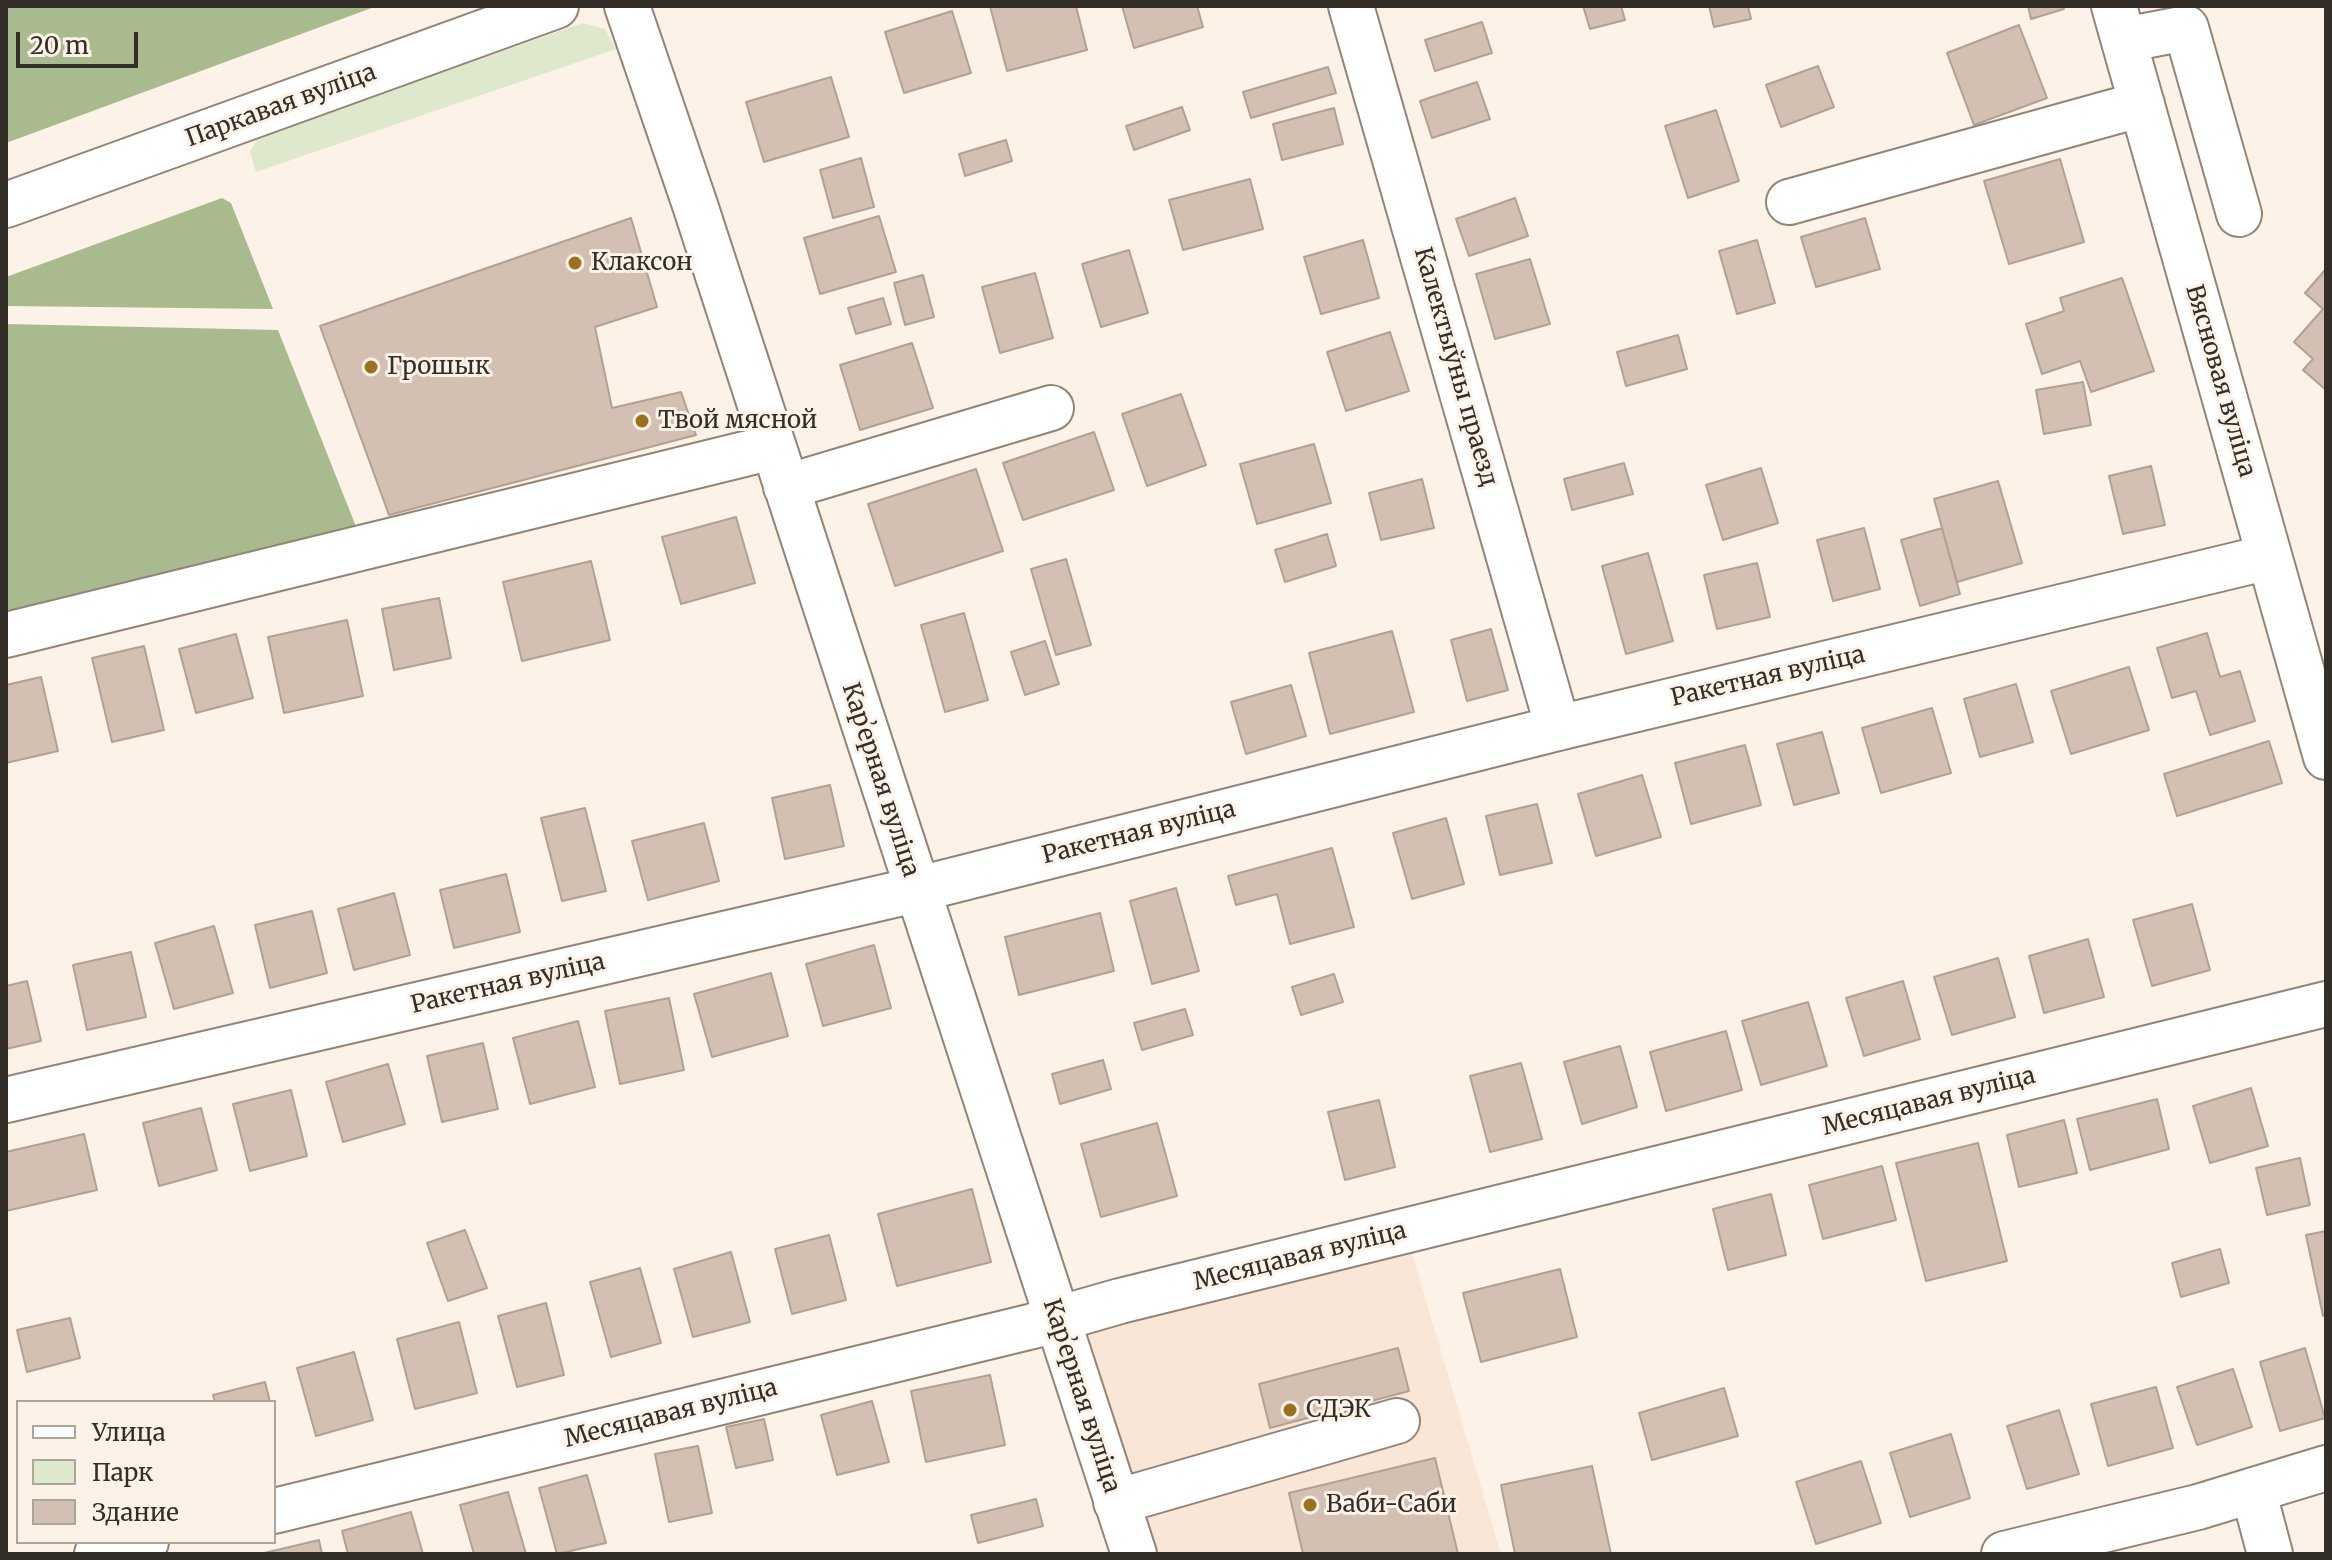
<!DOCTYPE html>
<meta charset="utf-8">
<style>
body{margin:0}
#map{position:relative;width:2332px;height:1560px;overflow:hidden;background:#fdf2e8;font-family:Merriweather,serif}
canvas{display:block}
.frame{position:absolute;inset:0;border:8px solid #342e28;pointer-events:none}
.legend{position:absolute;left:16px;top:1400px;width:260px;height:144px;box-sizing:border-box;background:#fdf2e8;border:2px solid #ada49b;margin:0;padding:10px 14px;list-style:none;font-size:24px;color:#342e28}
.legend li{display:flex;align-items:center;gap:16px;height:40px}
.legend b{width:40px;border:2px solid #ada49b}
.scale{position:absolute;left:16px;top:32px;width:122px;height:36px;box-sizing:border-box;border:4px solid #342e28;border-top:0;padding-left:10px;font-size:24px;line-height:28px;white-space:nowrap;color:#342e28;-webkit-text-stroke:6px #fdf2e8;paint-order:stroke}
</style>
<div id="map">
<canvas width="2332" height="1560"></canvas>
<div class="frame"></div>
<ul class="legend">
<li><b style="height:10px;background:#fff"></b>Улица</li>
<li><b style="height:22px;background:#dde8cc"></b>Парк</li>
<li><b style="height:22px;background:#d4c0b3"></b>Здание</li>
</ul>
<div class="scale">20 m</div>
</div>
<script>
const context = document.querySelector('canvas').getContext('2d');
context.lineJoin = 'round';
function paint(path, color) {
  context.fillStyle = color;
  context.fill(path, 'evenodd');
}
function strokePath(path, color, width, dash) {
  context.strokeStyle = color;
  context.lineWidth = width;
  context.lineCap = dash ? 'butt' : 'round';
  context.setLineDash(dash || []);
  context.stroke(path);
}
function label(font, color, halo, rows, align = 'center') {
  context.font = font + ' Merriweather,serif';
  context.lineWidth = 6;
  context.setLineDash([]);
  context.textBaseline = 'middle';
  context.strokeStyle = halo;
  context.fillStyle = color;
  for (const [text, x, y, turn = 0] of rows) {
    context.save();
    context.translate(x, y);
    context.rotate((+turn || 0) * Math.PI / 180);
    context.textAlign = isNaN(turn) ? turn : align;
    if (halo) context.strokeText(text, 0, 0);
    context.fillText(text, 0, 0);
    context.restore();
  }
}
paint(new Path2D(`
 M 1401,1216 L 1501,1554 L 1157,1554 L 1078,1302 Z`), '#fae6d7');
paint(new Path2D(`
 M 583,23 L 605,29 L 616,49 L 256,172 L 250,152 L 258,137 Z`), '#dde8cc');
paint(new Path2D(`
 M 6,6 L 377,6 L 6,143 Z
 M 222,198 L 231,203 L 273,309 L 6,306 L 6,277 Z
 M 6,324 L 278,330 L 355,524 L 351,539 L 6,626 Z`), '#a9ba8f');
const building = new Path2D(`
 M 990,6 L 1076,6 L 1087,50 L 1007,71 Z
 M 1122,6 L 1197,6 L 1203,27 L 1134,48 Z
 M 1583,6 L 1621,6 L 1625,20 L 1590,29 Z
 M 1709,6 L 1748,6 L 1751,19 L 1714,27 Z
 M 2028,6 L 2063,6 L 2064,9 L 2031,19 Z
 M 952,11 L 971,73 L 904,93 L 885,32 Z
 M 1482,22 L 1492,53 L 1435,71 L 1425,40 Z
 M 2019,25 L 2047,98 L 1974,125 L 1947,53 Z
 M 1818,66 L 1834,107 L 1781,127 L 1766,85 Z
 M 1328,67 L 1336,93 L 1251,118 L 1243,92 Z
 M 831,77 L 849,137 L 764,162 L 746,102 Z
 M 1477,82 L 1490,119 L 1432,138 L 1420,101 Z
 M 1182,107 L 1190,130 L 1134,150 L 1126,126 Z
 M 1334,108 L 1343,144 L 1282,160 L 1273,124 Z
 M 1716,110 L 1739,181 L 1688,198 L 1665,126 Z
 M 1006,140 L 1012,161 L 965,176 L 959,154 Z
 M 861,158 L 874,207 L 833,218 L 820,170 Z
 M 2060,159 L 2084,242 L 2009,264 L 1984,181 Z
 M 1250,179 L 1263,229 L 1183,250 L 1169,200 Z
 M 1515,198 L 1528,236 L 1469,256 L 1456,219 Z
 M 879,216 L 896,272 L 820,294 L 804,238 Z
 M 631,218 L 657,307 L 595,327 L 612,408 L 681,392 L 696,435 L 389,515 L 320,326 Z
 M 1865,218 L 1880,269 L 1816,287 L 1801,237 Z
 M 1363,240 L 1379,298 L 1321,314 L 1304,257 Z
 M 1757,240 L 1775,303 L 1737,314 L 1719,251 Z
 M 1129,250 L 1148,313 L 1101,327 L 1082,264 Z
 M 1530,259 L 1550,324 L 1495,339 L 1476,274 Z
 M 2326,269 L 2326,390 L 2303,370 L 2313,359 L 2294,342 L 2323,309 L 2305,293 Z
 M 1035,273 L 1053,338 L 1000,353 L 982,287 Z
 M 923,275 L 934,317 L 905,325 L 894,283 Z
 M 2122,278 L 2154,371 L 2091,392 L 2080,361 L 2042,374 L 2026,324 L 2064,311 L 2060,298 Z
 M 883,298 L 891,324 L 856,334 L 848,308 Z
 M 1390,332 L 1409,391 L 1346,411 L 1327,352 Z
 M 1678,335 L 1687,369 L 1626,386 L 1617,352 Z
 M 912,343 L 933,408 L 860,430 L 840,365 Z
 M 2083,382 L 2091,425 L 2044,434 L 2036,390 Z
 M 1181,394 L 1206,465 L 1147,486 L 1122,414 Z
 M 1094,432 L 1114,490 L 1023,520 L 1003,463 Z
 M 1314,444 L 1331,503 L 1257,524 L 1240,464 Z
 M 1624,463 L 1633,494 L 1572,510 L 1564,479 Z
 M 2151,466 L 2165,525 L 2123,534 L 2109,476 Z
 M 1761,468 L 1778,523 L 1723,540 L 1706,485 Z
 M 976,469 L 1003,551 L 895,586 L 868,504 Z
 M 1422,479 L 1434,528 L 1381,540 L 1369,493 Z
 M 1998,481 L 2022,563 L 1957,582 L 1934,499 Z
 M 736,517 L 755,583 L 681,604 L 662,537 Z
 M 1864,528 L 1880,589 L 1833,601 L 1817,540 Z
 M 1942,528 L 1960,594 L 1920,606 L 1901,540 Z
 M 1327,534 L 1336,566 L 1285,582 L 1275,550 Z
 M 1648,553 L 1673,641 L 1626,654 L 1602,566 Z
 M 1066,559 L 1091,645 L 1056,655 L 1031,569 Z
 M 591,561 L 610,640 L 522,661 L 503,582 Z
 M 1757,563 L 1770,617 L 1717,629 L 1704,575 Z
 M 439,598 L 451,658 L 394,670 L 382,609 Z
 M 964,613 L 988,700 L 945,712 L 921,625 Z
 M 347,620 L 363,696 L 284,713 L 268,637 Z
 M 1491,629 L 1508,690 L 1467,701 L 1451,640 Z
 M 1392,631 L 1414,712 L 1330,734 L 1309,653 Z
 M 2207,633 L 2220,677 L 2240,671 L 2255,721 L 2210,735 L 2196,691 L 2172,698 L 2157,648 Z
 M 236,634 L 253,698 L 196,713 L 179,649 Z
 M 1045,641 L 1059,684 L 1025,695 L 1011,652 Z
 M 144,646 L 164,730 L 112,742 L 92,658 Z
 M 2129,667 L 2149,730 L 2071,754 L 2051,691 Z
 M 41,677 L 58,751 L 6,763 L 6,685 Z
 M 2016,684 L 2033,742 L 1980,757 L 1964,699 Z
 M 1291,685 L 1306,736 L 1246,754 L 1231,702 Z
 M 1932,708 L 1951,773 L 1881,793 L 1862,728 Z
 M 1822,732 L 1839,793 L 1794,805 L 1777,744 Z
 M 2269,741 L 2282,783 L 2177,816 L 2164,774 Z
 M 1745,745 L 1761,805 L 1691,824 L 1675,763 Z
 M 1642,775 L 1661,837 L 1596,856 L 1578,794 Z
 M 830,785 L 844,846 L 785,859 L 772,798 Z
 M 1537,804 L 1552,863 L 1500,875 L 1486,816 Z
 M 585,808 L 606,891 L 562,901 L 541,818 Z
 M 1446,818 L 1464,884 L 1412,899 L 1393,833 Z
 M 704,823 L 719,881 L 648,900 L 632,841 Z
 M 1332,848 L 1354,927 L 1290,944 L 1277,894 L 1236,905 L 1228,876 Z
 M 506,874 L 520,932 L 454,948 L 440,890 Z
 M 1176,888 L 1199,971 L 1152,984 L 1130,901 Z
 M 394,893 L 410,955 L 354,970 L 338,909 Z
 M 2192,904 L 2210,970 L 2152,986 L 2133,920 Z
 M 312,911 L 327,973 L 270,988 L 255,925 Z
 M 1100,913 L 1114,971 L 1019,995 L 1005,937 Z
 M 214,926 L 233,993 L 174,1009 L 155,943 Z
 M 2088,939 L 2104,997 L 2044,1013 L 2029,956 Z
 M 874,945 L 891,1008 L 823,1026 L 806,964 Z
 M 131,952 L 146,1017 L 87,1030 L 73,965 Z
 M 1998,958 L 2015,1017 L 1952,1035 L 1934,977 Z
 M 771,973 L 788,1036 L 712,1057 L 694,994 Z
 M 1334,974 L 1343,1002 L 1301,1015 L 1292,987 Z
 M 27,981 L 41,1041 L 6,1049 L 6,986 Z
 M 1903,981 L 1920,1039 L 1864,1056 L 1846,998 Z
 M 669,998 L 684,1070 L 620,1084 L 605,1011 Z
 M 1808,1002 L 1827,1066 L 1761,1085 L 1742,1021 Z
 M 1185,1009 L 1193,1035 L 1142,1050 L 1134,1023 Z
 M 578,1021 L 595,1087 L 530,1104 L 513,1038 Z
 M 1726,1031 L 1742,1090 L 1666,1111 L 1650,1052 Z
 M 483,1043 L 498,1109 L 442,1122 L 427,1056 Z
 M 1620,1046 L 1637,1107 L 1582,1124 L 1564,1062 Z
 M 1103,1060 L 1111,1089 L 1060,1104 L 1052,1074 Z
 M 1521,1063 L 1542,1139 L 1490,1152 L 1470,1076 Z
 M 388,1064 L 405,1124 L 343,1142 L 326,1082 Z
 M 2251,1088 L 2268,1146 L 2210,1163 L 2193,1106 Z
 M 291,1090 L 307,1156 L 250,1171 L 233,1104 Z
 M 2157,1099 L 2169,1149 L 2090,1170 L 2077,1119 Z
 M 1379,1100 L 1395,1167 L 1345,1180 L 1328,1112 Z
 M 201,1108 L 217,1170 L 159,1186 L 143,1123 Z
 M 2064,1120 L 2077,1173 L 2019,1187 L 2007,1135 Z
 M 1157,1123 L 1177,1196 L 1101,1217 L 1081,1144 Z
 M 84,1134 L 97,1190 L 6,1211 L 6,1152 Z
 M 1978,1143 L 2007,1261 L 1926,1281 L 1896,1163 Z
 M 2300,1158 L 2310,1205 L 2267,1215 L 2256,1168 Z
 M 1882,1166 L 1896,1220 L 1823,1239 L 1809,1185 Z
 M 972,1189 L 991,1262 L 897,1286 L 878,1214 Z
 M 1771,1194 L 1786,1255 L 1728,1270 L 1713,1209 Z
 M 465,1230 L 487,1288 L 448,1301 L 427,1243 Z
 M 2326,1231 L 2326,1315 L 2323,1316 L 2306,1235 Z
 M 829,1235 L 846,1300 L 792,1314 L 775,1249 Z
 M 2220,1249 L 2229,1283 L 2181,1297 L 2172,1263 Z
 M 731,1252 L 750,1322 L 693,1337 L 674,1269 Z
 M 640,1268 L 661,1343 L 611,1357 L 590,1282 Z
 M 1560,1269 L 1577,1337 L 1481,1362 L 1463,1293 Z
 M 546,1303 L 564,1375 L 517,1387 L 498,1316 Z
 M 70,1318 L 80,1358 L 27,1372 L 17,1330 Z
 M 459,1322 L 477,1393 L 415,1409 L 397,1339 Z
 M 1398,1348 L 1409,1391 L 1270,1428 L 1259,1384 Z
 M 2305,1348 L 2325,1418 L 2280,1431 L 2260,1362 Z
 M 354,1352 L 373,1420 L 316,1436 L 297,1368 Z
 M 2233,1369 L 2252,1427 L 2197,1445 L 2177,1387 Z
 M 990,1375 L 1005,1445 L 926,1462 L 911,1391 Z
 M 265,1382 L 270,1402 L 215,1402 L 213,1395 Z
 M 2156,1387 L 2173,1448 L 2108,1466 L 2091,1404 Z
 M 1724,1388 L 1738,1436 L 1652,1460 L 1639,1413 Z
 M 872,1401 L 889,1462 L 837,1475 L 821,1415 Z
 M 2059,1410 L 2079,1474 L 2027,1489 L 2007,1426 Z
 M 764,1419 L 773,1460 L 736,1468 L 726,1427 Z
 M 1951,1434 L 1970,1498 L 1910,1517 L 1890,1453 Z
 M 698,1446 L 712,1513 L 669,1522 L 655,1454 Z
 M 1435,1458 L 1458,1554 L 1303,1554 L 1289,1493 Z
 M 1861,1461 L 1881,1523 L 1816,1544 L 1796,1482 Z
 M 1592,1466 L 1611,1554 L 1515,1554 L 1501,1485 Z
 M 587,1475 L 606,1543 L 557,1554 L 539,1488 Z
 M 508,1492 L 526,1554 L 474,1554 L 460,1505 Z
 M 1036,1499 L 1043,1526 L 978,1543 L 971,1515 Z
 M 411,1512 L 423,1554 L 348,1554 L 342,1531 Z
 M 319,1540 L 322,1554 L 260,1554 Z`);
paint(building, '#d4c0b3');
strokePath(building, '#b3a093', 2);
const minor = new Path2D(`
 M 627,6 L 695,205 L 1134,1554
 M 1351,6 L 1558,728
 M 2114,6 L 2326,757
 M 2124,40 L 2186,28 L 2239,214
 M 1789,202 L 2142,104
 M 6,205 L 556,6
 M 786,487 L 1051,408
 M 6,635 L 773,447
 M 6,1100 L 915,890 L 1558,728 L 2269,557
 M 2253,1490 L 2270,1554
 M 1116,1502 L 1397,1421
 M 274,1511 L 1033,1326 L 1120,1301 L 2326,1004
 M 97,1554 L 146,1542
 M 2004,1554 L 2198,1507 L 2326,1468`);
strokePath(minor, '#948475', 48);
strokePath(minor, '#fff', 44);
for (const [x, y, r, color] of [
 [575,263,8,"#9b711f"],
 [371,367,8,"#9b711f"],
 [642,421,8,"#9b711f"],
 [1290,1410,8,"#9b711f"],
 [1310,1505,8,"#9b711f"]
]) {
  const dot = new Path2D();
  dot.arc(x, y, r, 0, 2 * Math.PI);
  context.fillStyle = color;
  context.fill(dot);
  strokePath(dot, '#fdf2e8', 3);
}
label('24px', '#342e28', '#fdf2e8', [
 ["Паркавая вуліца",281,106,-20],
 ["Калектыўны праезд",1455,367,74],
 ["Вясновая вуліца",2220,381,74],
 ["Ракетная вуліца",1768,677,-13],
 ["Карʼерная вуліца",880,780,72],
 ["Ракетная вуліца",1139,833,-14],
 ["Ракетная вуліца",508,984,-13],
 ["Месяцавая вуліца",1929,1102,-14],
 ["Месяцавая вуліца",1300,1257,-14],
 ["Карʼерная вуліца",1081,1396,72],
 ["Месяцавая вуліца",671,1414,-14]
]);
label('24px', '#342e28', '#fdf2e8', [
 ["Клаксон",591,263],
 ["Грошык",387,367],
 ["Твой мясной",658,421],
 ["СДЭК",1306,1410],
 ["Ваби-Саби",1326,1505]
], 'left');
</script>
